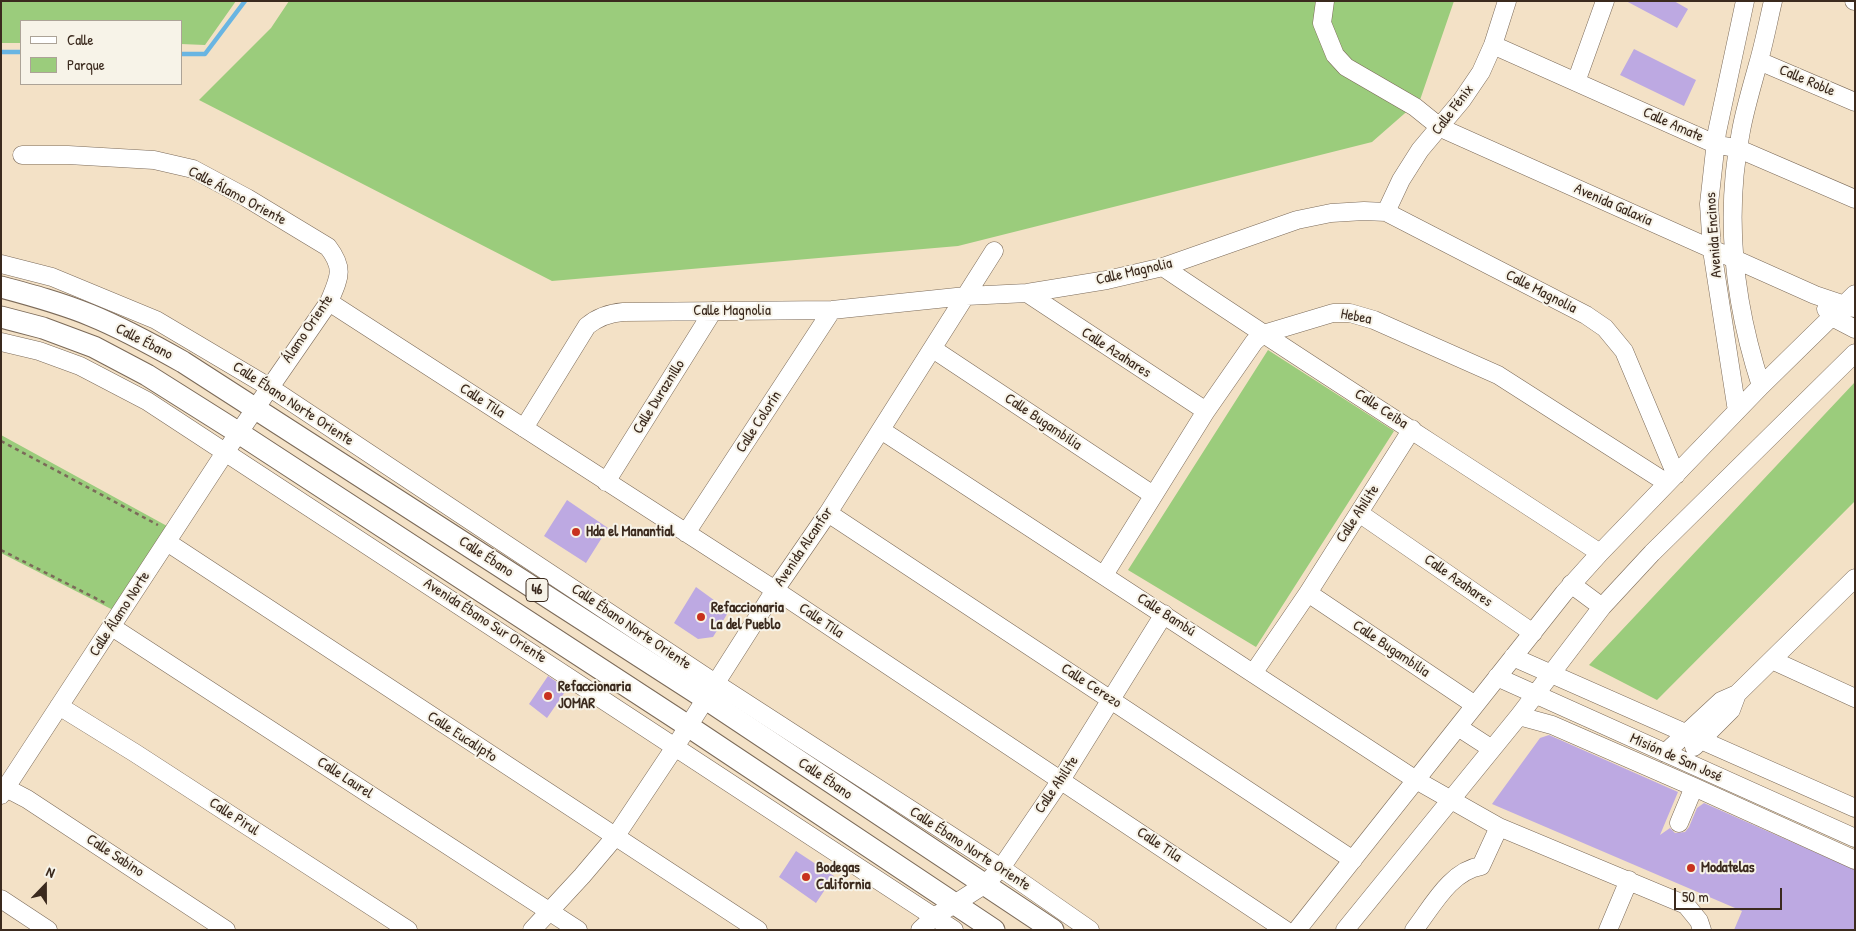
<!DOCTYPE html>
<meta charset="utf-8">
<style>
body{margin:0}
#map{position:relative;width:1856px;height:931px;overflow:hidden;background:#f3e1c6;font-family:"Patrick Hand",sans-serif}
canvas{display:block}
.frame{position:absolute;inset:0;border:2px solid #3b2a1e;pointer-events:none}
.legend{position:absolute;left:20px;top:20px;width:162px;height:65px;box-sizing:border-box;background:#f7f3e8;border:1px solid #aca397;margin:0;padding:6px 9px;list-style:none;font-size:15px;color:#3b2a1e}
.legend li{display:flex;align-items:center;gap:10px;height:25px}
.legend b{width:25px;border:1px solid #aca397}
.north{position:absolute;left:20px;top:861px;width:50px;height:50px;-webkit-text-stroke:4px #f7f3e8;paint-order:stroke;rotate:22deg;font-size:14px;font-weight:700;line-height:20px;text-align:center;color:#3b2a1e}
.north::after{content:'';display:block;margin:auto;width:18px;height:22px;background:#3b2a1e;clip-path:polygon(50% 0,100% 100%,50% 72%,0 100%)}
.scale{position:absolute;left:1674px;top:888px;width:108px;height:22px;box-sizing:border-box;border:2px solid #3b2a1e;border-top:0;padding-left:6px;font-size:15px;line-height:18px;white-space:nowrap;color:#3b2a1e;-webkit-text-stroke:4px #f7f3e8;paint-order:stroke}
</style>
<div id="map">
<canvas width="1856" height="931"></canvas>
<div class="frame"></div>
<ul class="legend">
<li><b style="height:6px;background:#fff"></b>Calle</li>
<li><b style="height:14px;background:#9bcc7c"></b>Parque</li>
</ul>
<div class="north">N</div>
<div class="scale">50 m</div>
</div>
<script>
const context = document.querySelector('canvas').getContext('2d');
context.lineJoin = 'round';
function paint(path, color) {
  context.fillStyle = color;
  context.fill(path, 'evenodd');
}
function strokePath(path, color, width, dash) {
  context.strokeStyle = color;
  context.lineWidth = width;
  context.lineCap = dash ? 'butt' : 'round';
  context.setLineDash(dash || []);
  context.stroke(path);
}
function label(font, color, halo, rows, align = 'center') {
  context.font = font + ' "Patrick Hand",sans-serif';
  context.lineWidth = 4;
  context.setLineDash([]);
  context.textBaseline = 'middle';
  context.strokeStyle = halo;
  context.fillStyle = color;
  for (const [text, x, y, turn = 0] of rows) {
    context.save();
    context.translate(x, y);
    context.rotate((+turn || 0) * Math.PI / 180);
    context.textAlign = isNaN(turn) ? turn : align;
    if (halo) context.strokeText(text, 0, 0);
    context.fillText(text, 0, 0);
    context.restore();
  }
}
paint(new Path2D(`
 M 1,1 L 236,1 L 205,45 L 181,44 L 181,21 L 21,21 L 21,43 L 1,43 Z
 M 289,1 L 1454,1 L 1420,100 L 1372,142 L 958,246 L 552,281 L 199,100 L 271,28 Z
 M 1268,350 L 1394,431 L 1256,647 L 1128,570 Z
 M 1855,382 L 1855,501 L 1657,700 L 1589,665 Z
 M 1,435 L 167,526 L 115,611 L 1,553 Z`), '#9bcc7c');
strokePath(new Path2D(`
 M 1,52 L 21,52
 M 181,54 L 205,54 L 245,1`), '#69b5e2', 4.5);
paint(new Path2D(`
 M 1626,1 L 1674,1 L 1688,9 L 1677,28 Z
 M 1634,49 L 1696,80 L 1684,106 L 1620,75 Z
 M 567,500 L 608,528 L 586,563 L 544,536 Z
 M 696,587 L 729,611 L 713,637 L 698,639 L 674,623 Z
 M 548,676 L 567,689 L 547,718 L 529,704 Z
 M 1549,735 L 1678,792 L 1660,835 L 1670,828 L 1675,833 L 1685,832 L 1689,827 L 1697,808 L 1704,803 L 1855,870 L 1855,930 L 1734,930 L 1742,911 L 1492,804 L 1540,738 Z
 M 796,851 L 834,876 L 816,903 L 779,877 Z`), '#bda9e2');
const minor = new Path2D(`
 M 1325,1 L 1322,23 L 1335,55 L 1346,67 L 1415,107 L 1441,128 L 1815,295 L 1854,308
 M 1854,1 L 1855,1
 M 1493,45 L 1715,144 L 1739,149 L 1855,199
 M 1759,61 L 1855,102
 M 1576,82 L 1605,1
 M 1386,212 L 1401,180 L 1420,150 L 1462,100 L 1481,72 L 1493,45 L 1507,1
 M 1,264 L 52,277 L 156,320 L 269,387 L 715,683 L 1001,868 L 1090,930
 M 1163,267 C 1307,364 1454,457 1600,553
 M 1027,293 L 1206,411
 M 329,302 L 775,590 L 1285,930
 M 1826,309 L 1832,317 L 1855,329
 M 1,342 L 39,351 L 80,366 L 147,401 L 954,930
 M 933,349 L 1153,495
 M 1761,386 C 1734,303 1724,217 1741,131 C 1745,109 1752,86 1758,64 C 1764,44 1768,22 1773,1
 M 1737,411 L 1712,250 L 1709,204 L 1717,132 L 1745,1
 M 524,428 L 587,326 C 598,317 609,313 623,312 L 832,310 L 966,296 L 1027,293 L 1107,280 L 1163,267 L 1297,220 L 1331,213 L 1364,211 L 1386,212 L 1586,315 L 1605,328 L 1624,351 L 1676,475
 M 881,430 L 1416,780 L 1499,827 L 1686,905 L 1699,921 L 1702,930
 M 606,482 L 713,311
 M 828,513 L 1353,860
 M 1359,513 L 1533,633
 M 686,533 L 832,310
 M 167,542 L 758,930
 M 1104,575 L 1206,411 L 1254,342 L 1263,334 L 1333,313 L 1350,313 L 1374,320 L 1498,375 L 1667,483
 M 1571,584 L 1602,607
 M 1308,593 L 1475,705
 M 112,627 L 578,930
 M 1513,657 L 1855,808
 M 1772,660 L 1855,698
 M 1254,672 L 1308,593 L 1412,429
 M 1497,677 L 1855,838
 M 59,706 L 135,753 L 408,930
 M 1519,716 L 1552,725 L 1694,787 L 1855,860
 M 1458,727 L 1492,749
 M 1694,747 L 1731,710 L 1737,694
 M 1665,753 L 1721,701 L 1737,694 L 1855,578
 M 1,787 L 6,788 L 27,799 L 226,930
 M 1,795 L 226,451 L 329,302 C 339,278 345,269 328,247 L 247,198 L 193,169 L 154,160 L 68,155 L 22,155
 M 1679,823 L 1694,787
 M 1,899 L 48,930
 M 532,930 L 582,876 L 615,837 L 675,747 L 775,590 L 828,513 L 994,251
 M 920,930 L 934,917 L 984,885 L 1001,868 L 1061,780 L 1164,614
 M 1297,930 L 1564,593 L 1600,553 L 1761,386 L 1855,294
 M 1345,930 L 1519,716 L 1602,607 L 1652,553 L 1855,353
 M 1414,930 C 1432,907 1450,871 1481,866 L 1499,827
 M 1608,930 L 1629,880`);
const major = new Path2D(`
 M 1,287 C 31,295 61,303 90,315 C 122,328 153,345 183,362 L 706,699 L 1053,930
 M 1,317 L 43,328 L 94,347 L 147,375 L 239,433 L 688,726 L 994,930`);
strokePath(minor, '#7b6a59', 19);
strokePath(major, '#7b6a59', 23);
strokePath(new Path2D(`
 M 1,441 L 158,525
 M 1,550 L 107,604`), '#7b6a59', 2.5, [4, 4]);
strokePath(minor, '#fff', 18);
strokePath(major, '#fff', 21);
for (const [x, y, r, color] of [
 [576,532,5,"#c8321e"],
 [701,617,5,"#c8321e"],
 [548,696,5,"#c8321e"],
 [1691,868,5,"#c8321e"],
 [806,877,5,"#c8321e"]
]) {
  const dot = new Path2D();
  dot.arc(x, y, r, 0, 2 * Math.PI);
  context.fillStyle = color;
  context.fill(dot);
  strokePath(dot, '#f7f3e8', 2);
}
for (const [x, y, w] of [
 [537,590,22]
]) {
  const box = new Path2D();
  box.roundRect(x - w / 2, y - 11.5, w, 23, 4);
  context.fillStyle = '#f7f3e8';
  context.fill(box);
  strokePath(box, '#3b2a1e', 1);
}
label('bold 14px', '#3b2a1e', null, [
 ["46",537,590]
]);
label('15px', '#3b2a1e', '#f7f3e8', [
 ["Calle Roble",1807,81,23],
 ["Calle Fénix",1453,110,-53],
 ["Calle Amate",1673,125,24],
 ["Calle Álamo Oriente",237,196,28],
 ["Avenida Galaxia",1613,205,24],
 ["Avenida Encinos",1714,235,-94],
 ["Calle Magnolia",1134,272,-13],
 ["Calle Magnolia",1541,292,27],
 ["Calle Magnolia",732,311],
 ["Hebea",1356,317,11],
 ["Álamo Oriente",308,329,-56],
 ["Calle Ébano",144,342,27],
 ["Calle Azahares",1116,353,33],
 ["Calle Duraznillo",659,397,-58],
 ["Calle Tila",482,401,33],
 ["Calle Ébano Norte Oriente",293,404,33],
 ["Calle Ceiba",1381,409,33],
 ["Calle Colorín",759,422,-57],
 ["Calle Bugambilia",1043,422,34],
 ["Calle Ahilite",1358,514,-57],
 ["Avenida Alcanfor",804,547,-56],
 ["Calle Ébano",486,557,33],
 ["Calle Azahares",1458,581,35],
 ["Calle Álamo Norte",120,614,-57],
 ["Calle Bambú",1166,615,33],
 ["Avenida Ébano Sur Oriente",485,621,33],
 ["Calle Tila",821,621,34],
 ["Calle Ébano Norte Oriente",631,627,34],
 ["Calle Bugambilia",1391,649,34],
 ["Calle Cerezo",1091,686,33],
 ["Calle Eucalipto",462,737,33],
 ["Misión de San José",1676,758,24],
 ["Calle Laurel",345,778,33],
 ["Calle Ébano",825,779,34],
 ["Calle Ahilite",1057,785,-56],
 ["Calle Pirul",234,817,33],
 ["Calle Tila",1159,845,34],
 ["Calle Ébano Norte Oriente",970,849,33],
 ["Calle Sabino",115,856,33]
]);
label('bold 15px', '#3b2a1e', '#f7f3e8', [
 ["Hda el Manantial",586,532],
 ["Refaccionaria",711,608],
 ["La del Pueblo",711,625],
 ["Refaccionaria",558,687],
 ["JOMAR",558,704],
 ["Bodegas",816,868],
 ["California",816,885],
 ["Modatelas",1701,868]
], 'left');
</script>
